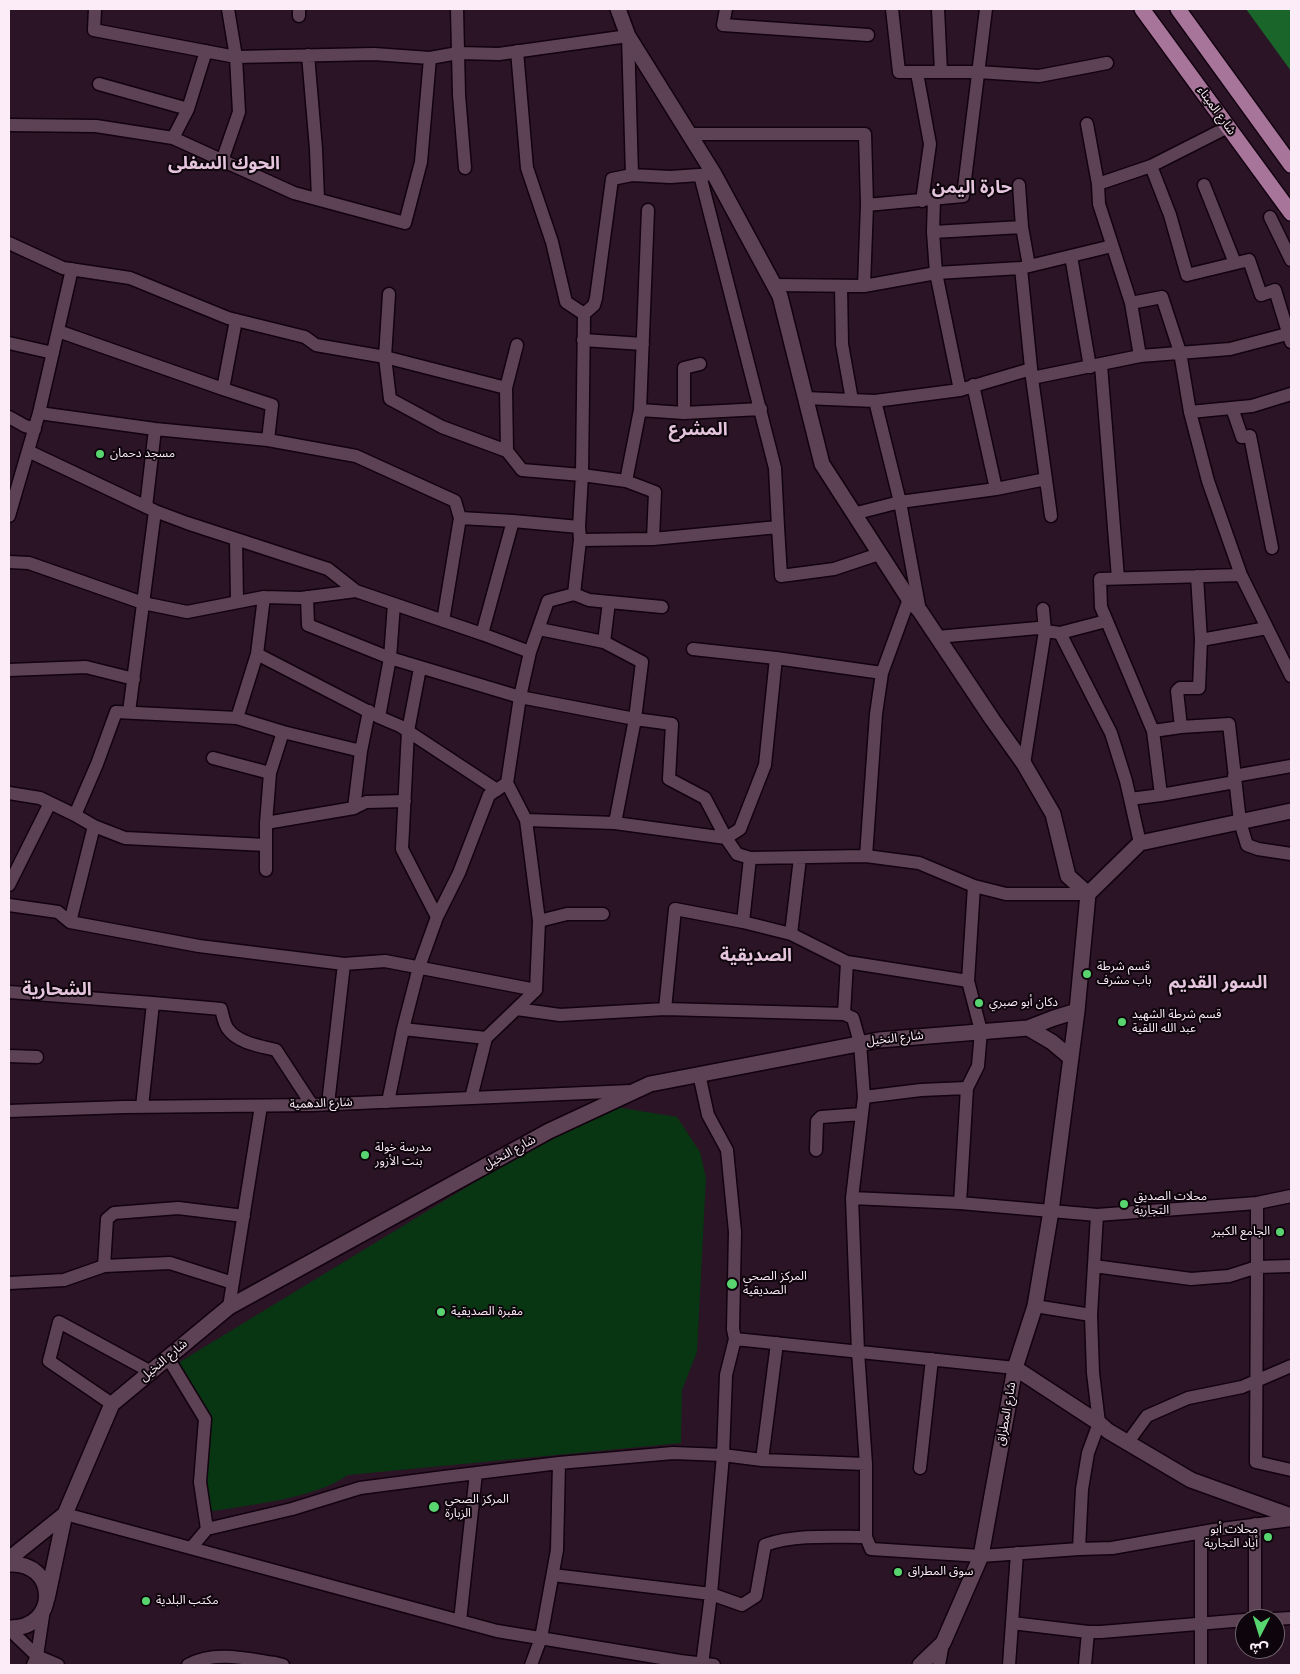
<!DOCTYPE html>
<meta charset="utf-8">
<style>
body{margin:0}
#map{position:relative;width:1300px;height:1674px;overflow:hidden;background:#2b1426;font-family:"Nunito Sans","Noto Sans Arabic",sans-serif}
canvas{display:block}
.frame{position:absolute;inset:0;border:10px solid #fcecf8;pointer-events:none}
.north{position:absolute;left:1235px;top:1609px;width:50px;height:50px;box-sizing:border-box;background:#0d050b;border:1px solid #6d616a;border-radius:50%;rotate:185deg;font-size:14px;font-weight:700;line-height:20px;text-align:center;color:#fcecf8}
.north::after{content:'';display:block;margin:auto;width:18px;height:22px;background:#59d56f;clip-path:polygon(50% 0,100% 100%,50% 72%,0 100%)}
</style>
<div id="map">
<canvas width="1300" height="1674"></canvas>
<div class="frame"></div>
<div class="north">ش</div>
</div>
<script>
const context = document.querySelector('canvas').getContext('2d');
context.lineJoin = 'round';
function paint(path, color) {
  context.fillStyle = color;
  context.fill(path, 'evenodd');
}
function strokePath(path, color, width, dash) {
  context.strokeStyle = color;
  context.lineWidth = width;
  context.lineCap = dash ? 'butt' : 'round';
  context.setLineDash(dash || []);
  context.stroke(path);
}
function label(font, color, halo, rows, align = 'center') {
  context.font = font + ' "Nunito Sans","Noto Sans Arabic",sans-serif';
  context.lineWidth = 4;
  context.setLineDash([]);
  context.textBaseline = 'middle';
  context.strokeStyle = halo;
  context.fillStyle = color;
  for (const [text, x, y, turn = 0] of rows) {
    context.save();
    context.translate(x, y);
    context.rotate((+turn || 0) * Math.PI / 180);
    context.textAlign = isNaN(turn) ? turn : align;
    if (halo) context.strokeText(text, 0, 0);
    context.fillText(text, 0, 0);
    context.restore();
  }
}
paint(new Path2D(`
 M 616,1107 L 677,1117 L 700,1152 L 706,1178 L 697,1352 L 682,1390 L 681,1443 L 348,1475 C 313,1499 254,1504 213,1511 L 196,1499 L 204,1421 L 178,1363 L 557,1132 Z`), '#083612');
paint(new Path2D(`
 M 1246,9 L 1291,9 L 1291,71 Z`), '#1a652a');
const street = new Path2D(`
 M 95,9 L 94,30 L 236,57 L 374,54 L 430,58 L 458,53 L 499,54 L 628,36 L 632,175
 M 299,9 L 299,16
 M 457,9 L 459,95 L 465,168
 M 726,9 L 723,25 L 868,35
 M 892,9 L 899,72 L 978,72 L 1039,76 L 1107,63
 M 938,9 L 941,72
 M 517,51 L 527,168 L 552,242 L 566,302 L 584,314
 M 308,55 L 316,149 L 318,199
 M 917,73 L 930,144 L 922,201
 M 99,84 L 188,109 L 173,138 L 294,193 L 405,223 L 421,162 L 430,58
 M 188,109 L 206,51
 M 1087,124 L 1098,184 L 1099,204 L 1131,303 L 1140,356
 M 9,125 L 96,126 L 173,138
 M 689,134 L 865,134 L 867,205 L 864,286 L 774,285
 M 222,161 L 239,112 L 236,57 L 228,9
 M 1151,166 L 1170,215 L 1187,275 L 1249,260 L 1261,295 L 1275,290 L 1291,342
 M 714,174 L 670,177 L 632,175 L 612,179 L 596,298 L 594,305 L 584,314 L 582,475 L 579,527 L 580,540 L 574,594 L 548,601 L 530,652 L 520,697 L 507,783 L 526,820 L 615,823 L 726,838 L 737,854 L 750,858 L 866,856 L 919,863 L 974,886 L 1006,894 L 1088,894
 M 700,175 L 775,468 L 778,527
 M 1098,184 L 1151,166 L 1228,127
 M 1019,185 L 1022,227 L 1029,266
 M 1204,185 L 1235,263
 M 934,199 L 933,232 L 936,273 L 960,390
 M 867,205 L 963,196 L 986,9
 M 1270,217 L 1291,260
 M 933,232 L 1022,227
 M 9,243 L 63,268 L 130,278 L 228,318 L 305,337 L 316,345 L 385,357 L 506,388
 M 1071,256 L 1090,367
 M 1021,268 L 1032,378 L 1051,516
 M 841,286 L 842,344 L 852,400
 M 864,286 L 936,273 L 1021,268 L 1112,246
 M 389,294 L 385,357 L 390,399 L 442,427 L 507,451 L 522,470 L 582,475 L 626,481 L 655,492 L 653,539 L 778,527 L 781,576 L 834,569 L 879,554
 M 1131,303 L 1162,297 L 1180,352 L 1190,412 L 1208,481 L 1241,575 L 1291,676
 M 58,331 L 223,389 L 272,405 L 268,440
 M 583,340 L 643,344
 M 9,343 L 53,353
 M 1101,365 L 1118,578
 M 1032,378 L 1140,356 L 1230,349 L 1291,333
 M 973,385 L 996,489
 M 223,389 L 236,320
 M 805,398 L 875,401 L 960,390 L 1031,369
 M 875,401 L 900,502 L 920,611
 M 1232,408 L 1242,437 L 1250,436 L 1272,548
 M 640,410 L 684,413 L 761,409
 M 1190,412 L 1252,406 L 1291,394
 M 39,413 L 155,429 L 268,440 L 356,456 L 455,501 L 460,518 L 443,621
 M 684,413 L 684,368 L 700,364
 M 9,417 L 25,426 L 35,429
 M 28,451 L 155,511 L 187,523 L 328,569 L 356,591 L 482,634 L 530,652
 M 507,451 L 506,388 L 517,345
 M 626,481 L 640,410 L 648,210
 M 146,507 L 155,429
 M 853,514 L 900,502 L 996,489 L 1046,479
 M 9,516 L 39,413 L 72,269
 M 460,518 L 513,521 L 579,527
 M 236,539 L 237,601
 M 580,540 L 653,539
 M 9,562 L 29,563 L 143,603 L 187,612 L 264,597 L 301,598 L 356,591
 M 574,594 L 589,600 L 662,607
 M 264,597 L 257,654 L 379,717 L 400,726 L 497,790
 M 307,597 L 308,625 L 390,658 L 520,697 L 635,719 L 615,823
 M 1043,609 L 1045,631 L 1060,633 L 1106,621
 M 539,629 L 604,642 L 642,662 L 635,719 L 672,724 L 669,779 L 705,798 L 726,838 L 740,829 L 765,765 L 776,658
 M 1060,633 L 1111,733 L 1126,781 L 1140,843
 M 482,634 L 513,521
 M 937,637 L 1038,628 L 1045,631 L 1024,764
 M 1201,640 L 1267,628
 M 604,642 L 609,602
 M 693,649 L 776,658 L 882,673
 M 420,668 L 408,731 L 402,849 L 437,917
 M 9,670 L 86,667 L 134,679
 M 129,712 L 155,511
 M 379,717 L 390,658 L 394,604
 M 237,718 L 257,654
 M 1181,727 L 1177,691 L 1180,688 L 1199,688 L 1201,640 L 1197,576
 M 1153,731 L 1181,727 L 1229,724 L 1240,822 L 1247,845 L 1258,849 L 1291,854
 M 213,758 L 270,773
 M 1234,776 L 1291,766
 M 9,793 L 40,798 L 75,815 L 94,826 L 70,922
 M 1161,795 L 1235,782
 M 1130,799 L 1161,795 L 1153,731 L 1101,607 L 1100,579 L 1241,575
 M 354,808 L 361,751 L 369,711
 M 75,815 L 97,764 L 116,712 L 237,718 L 283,732 L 361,751
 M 266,823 L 354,808 L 366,802 L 405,801
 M 94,826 L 125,838 L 266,845
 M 866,856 L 876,714 L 882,673 L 909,599
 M 266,870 L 266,823 L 270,773 L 283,732
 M 9,885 L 50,803
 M 9,905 L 58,912 L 70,922 L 199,946 L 344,964 L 385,961 L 536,990
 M 539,921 L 567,914 L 603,914
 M 743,922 L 750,858
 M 791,934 L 800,858
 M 9,992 L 153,1003 L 142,1107
 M 153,1003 L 221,1009 C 223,1016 224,1024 228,1029 C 238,1043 260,1046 276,1050 L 312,1105
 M 517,1009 L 560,1015 L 665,1009 L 844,1014 L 853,1018 L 860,1043 L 864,1097 L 852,1198 L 858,1352 L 866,1464 L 866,1537 L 871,1549 L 981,1556 L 1079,1549 L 1112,1548 L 1214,1530 L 1291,1520
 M 665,1009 L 675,909 L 743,922 L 791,934 L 847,962 L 968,981
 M 844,1014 L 847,962
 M 403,1029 L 486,1038
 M 9,1056 L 37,1057
 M 699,1074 L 708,1115 L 727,1150 L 735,1232 L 733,1329 L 735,1339 L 1015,1368
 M 864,1097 L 921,1090 L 967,1088
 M 471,1098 L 486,1038 L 536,990 L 539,921 L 526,820
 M 388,1102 L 403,1029 L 419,967 L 437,917 L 459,873 L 489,795 L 507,783
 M 328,1104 L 344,964
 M 9,1111 L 124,1107 L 312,1105 L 631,1091
 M 816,1150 L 817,1121 L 821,1117 L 862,1114
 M 852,1198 L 960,1203 L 1097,1215 L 1257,1203 L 1291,1196
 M 960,1203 L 967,1088 L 978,1066 L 981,1031 L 968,981 L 974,886
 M 1257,1203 L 1257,1267 L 1291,1266
 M 104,1266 L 107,1219 L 114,1213 L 178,1208 L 244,1216
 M 1094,1266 L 1191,1279 L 1229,1276 L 1257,1267 L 1256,1462 L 1291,1470
 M 9,1283 L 64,1280 L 104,1266 L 170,1263 L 233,1283
 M 1035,1306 L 1091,1315
 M 229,1307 L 261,1106
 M 168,1358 L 205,1419 L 200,1482 L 207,1529
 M 112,1404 L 49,1361 L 59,1322 L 151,1372
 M 1128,1442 L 1147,1416 L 1188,1398 L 1242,1387 L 1291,1366
 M 762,1460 L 777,1343
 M 920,1468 L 932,1359
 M 65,1514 L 497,1631 L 680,1661 L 714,1665
 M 1255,1524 L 1255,1619
 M 1201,1532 L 1201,1665
 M 191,1548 L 207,1529 L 292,1509 L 360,1488 L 444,1477 L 559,1463 L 673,1453 L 723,1455 L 762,1460 L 866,1464
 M 1079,1549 L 1082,1489 L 1088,1453 L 1099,1423 L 1093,1373 L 1091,1315 L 1097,1215
 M 553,1575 L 711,1594 L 742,1605 L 756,1596 L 765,1545 C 795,1534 835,1537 866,1537
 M 1274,1619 L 1291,1618
 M 460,1621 L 476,1473
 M 1012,1623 L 1088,1632 L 1101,1632 L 1245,1620
 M 9,1629 L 37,1656 L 58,1665
 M 33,1665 L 37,1656 L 44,1609
 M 188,1665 C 214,1650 248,1659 275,1663 L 283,1665
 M 531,1665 L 541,1638 L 557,1550 L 559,1463
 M 702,1665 L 711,1594 L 723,1455 L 726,1375 L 735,1339
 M 939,1665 L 943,1643
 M 1009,1665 L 1017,1553
 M 1085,1665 L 1088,1632`);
const secondary = new Path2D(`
 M 618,9 L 628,36 L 714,174 L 780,296 L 822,464 L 909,599 L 920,611 L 992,719 L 1024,764 L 1053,814 L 1068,876 L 1088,894 L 1077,1011 L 1051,1211 L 1035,1306 L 1015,1368 L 981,1556 L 943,1643 L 920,1665
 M 1088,894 L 1140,843 L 1291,811
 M 1028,1028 L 1054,1018 L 1077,1011
 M 1015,1368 L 1099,1423 L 1108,1431 L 1191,1480 L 1291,1516
 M 9,1559 L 65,1514
 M 9,1564 C 58,1561 60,1629 9,1628
 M 47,1599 L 65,1514 L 112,1404 L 229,1307 L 549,1131 L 650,1084 L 879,1040 L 1028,1028 L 1052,1042 L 1071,1058`);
const primary = new Path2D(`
 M 1142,9 L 1291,213
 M 1178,9 L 1291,165`);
strokePath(street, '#12010f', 15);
strokePath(secondary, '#12010f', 18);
strokePath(primary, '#12010f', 18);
strokePath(street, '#5d4256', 12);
strokePath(secondary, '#5d4256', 15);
strokePath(primary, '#a7749a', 15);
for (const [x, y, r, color] of [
 [100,454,5,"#59d56f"],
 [1087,974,5,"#59d56f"],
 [979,1003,5,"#59d56f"],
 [1122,1022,5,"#59d56f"],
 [365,1155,5,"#59d56f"],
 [1124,1204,5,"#59d56f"],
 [1280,1232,5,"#59d56f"],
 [732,1284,6,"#59d56f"],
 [441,1312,5,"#59d56f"],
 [434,1507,6,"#59d56f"],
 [1268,1537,5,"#59d56f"],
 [898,1572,5,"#59d56f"],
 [146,1601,5,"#59d56f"]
]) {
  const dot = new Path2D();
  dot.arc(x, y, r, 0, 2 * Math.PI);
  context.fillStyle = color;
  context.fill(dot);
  strokePath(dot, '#0d050b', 2);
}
label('12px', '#fcecf8', '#0d050b', [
 ["شارع الميناء",1216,111,54],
 ["شارع النخيل",895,1039,-6],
 ["شارع الدهمية",321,1104,-2],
 ["شارع النخيل",510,1153,-29],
 ["شارع النخيل",164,1361,-40],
 ["شارع المطراق",1007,1414,-80]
]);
label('12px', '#fcecf8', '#0d050b', [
 ["مسجد دحمان",110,454],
 ["قسم شرطة",1097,967],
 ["باب مشرف",1097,981],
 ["دكان أبو صبري",989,1003],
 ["قسم شرطة الشهيد",1132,1015],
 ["عبد الله اللقية",1132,1029],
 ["مدرسة خولة",375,1148],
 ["بنت الأزور",375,1162],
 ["محلات الصديق",1134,1197],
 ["التجارية",1134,1211],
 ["الجامع الكبير",1270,1232,"right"],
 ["المركز الصحي",743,1277],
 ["الصديقية",743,1291],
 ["مقبرة الصديقية",451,1312],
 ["المركز الصحي",445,1500],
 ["الزبارة",445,1514],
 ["محلات أبو",1258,1530,"right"],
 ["أياد التجارية",1258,1544,"right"],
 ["سوق المطراق",908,1572],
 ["مكتب البلدية",156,1601]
], 'left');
label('bold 18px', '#e5c5dd', '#0d050b', [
 ["الحوك السفلى",224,165],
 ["حارة اليمن",972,189],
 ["المشرع",698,431],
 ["الصديقية",756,957],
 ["السور القديم",1218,984],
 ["الشحارية",57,991]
]);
</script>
